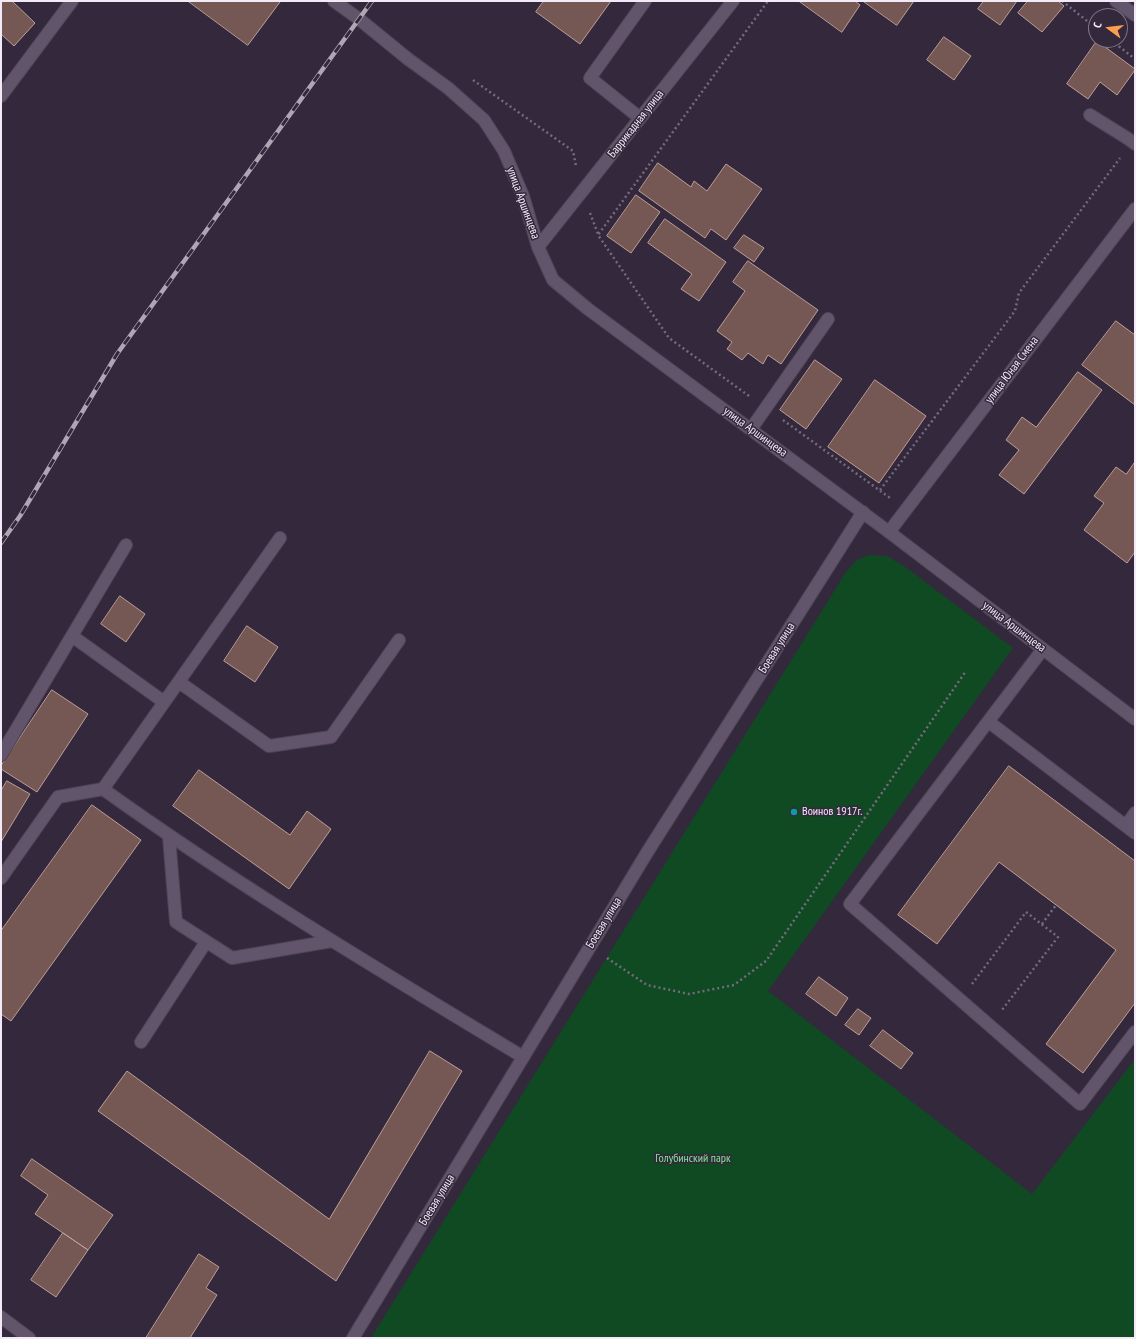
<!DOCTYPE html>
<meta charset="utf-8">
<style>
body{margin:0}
#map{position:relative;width:1136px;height:1339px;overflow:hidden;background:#34283c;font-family:"PT Sans Narrow",sans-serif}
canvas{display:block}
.frame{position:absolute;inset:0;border:2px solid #f2eaf7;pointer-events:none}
.north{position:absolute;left:1088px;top:8px;width:40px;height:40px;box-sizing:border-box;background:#34283c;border:1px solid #807687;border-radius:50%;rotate:285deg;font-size:11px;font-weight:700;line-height:16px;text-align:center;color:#f2eaf7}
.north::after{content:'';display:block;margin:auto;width:14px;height:18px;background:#fb9e50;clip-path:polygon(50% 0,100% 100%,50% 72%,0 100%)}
</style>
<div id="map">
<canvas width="1136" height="1339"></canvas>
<div class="frame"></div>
<div class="north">С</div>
</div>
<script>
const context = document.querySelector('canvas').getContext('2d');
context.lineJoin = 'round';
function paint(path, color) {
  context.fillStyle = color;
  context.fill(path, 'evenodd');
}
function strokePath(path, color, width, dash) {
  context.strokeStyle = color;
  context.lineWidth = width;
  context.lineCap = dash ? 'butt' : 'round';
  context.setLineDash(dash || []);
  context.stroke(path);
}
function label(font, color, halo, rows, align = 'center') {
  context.font = font + ' "PT Sans Narrow",sans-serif';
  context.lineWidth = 3;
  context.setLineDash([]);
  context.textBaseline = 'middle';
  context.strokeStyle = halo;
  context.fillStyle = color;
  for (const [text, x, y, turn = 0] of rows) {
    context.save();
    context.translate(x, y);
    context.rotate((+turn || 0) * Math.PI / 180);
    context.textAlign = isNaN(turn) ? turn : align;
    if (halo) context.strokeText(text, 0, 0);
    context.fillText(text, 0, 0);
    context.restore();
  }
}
paint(new Path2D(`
 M 869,555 L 887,556 L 904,566 L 1013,648 L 768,991 L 1032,1194 L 1135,1059 L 1135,1338 L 371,1338 L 846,572 L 857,560 Z`), '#104a22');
const building = new Path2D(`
 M 1,1 L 12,1 L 35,23 L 14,46 L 1,34 Z
 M 188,1 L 278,1 L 280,2 L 248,45 Z
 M 544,1 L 611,1 L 580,44 L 536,12 Z
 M 799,1 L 855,1 L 860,5 L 842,32 Z
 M 863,1 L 914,1 L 897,25 Z
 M 984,1 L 1017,1 L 1000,25 L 978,9 Z
 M 1028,1 L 1058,1 L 1064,6 L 1042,32 L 1018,13 Z
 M 944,37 L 971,56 L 954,80 L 927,60 Z
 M 1097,41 L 1135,69 L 1135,70 L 1117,95 L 1100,82 L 1088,99 L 1067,84 Z
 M 658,163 L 691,187 L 694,181 L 707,191 L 726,164 L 762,189 L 726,240 L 711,229 L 705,238 L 639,191 Z
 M 636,195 L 660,212 L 631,253 L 607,236 Z
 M 665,219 L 726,262 L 699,301 L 681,289 L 692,274 L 648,243 Z
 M 744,235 L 764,248 L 754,262 L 734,248 Z
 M 748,261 L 818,310 L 781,364 L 768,355 L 763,364 L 748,353 L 742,360 L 727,349 L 732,342 L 717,331 L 745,291 L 733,282 Z
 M 1116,321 L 1135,335 L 1135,405 L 1082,365 Z
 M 815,360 L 842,379 L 806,429 L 780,410 Z
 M 1078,372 L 1102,390 L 1024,494 L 999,475 L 1019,450 L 1006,440 L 1022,417 L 1036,427 Z
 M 875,380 L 926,416 L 879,483 L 828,447 Z
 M 1135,462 L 1135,552 L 1127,563 L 1084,530 L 1104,503 L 1094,496 L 1116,467 L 1126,474 Z
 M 120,596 L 145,614 L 126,642 L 101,624 Z
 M 247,626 L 278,647 L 255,682 L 224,661 Z
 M 52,690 L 88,714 L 37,792 L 1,769 L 1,766 Z
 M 1009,766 L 1135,861 L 1135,1003 L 1083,1073 L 1046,1044 L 1116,950 L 999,862 L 937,944 L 898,915 Z
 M 199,770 L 290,835 L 307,811 L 331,829 L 289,889 L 173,806 Z
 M 7,781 L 30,794 L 1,842 L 1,791 Z
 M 92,805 L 141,840 L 11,1021 L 1,1014 L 1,931 Z
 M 819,977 L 848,998 L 836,1016 L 806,994 Z
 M 858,1009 L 871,1018 L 859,1035 L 845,1025 Z
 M 883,1030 L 913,1053 L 901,1069 L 870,1046 Z
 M 430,1051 L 462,1071 L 336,1281 L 98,1111 L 127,1071 L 329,1219 Z
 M 32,1159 L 113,1215 L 88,1250 L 35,1214 L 48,1195 L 21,1176 Z
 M 63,1233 L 88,1250 L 56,1297 L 31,1280 Z
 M 199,1254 L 219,1267 L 206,1288 L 217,1295 L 190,1338 L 146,1338 Z`);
paint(building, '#755853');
strokePath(building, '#bd9e98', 1);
const lane = new Path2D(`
 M 1090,115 L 1127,138 L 1135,144
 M 640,118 L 590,78 L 645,1
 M 751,429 L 828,319
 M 72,636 L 164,702
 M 1043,649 L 850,904 L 1080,1104 L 1135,1032
 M 179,682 L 269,746 L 331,737 L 399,640
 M 989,722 L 1135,833
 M 1,755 L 126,545
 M 103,789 L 280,538
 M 1126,826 L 1135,813
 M 169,837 L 176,922 L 232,958 L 332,941
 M 1,878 L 58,797 L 103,789 C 238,886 381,971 523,1057
 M 141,1042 L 206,942
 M 1,1317 L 29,1338`);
const street = new Path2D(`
 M 1,96 L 72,1
 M 889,532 L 1135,209
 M 353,1338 L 648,851 L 863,512`);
const secondary = new Path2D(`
 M 334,1 L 359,19 L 408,59 L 448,88 L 484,120 L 504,151 L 523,196 L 538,247 L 553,280 L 588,309 L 889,532 L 1135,719
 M 1116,1 L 1135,15
 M 538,247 L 733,1`);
strokePath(lane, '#4f4455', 14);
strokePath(street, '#4f4455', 14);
strokePath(secondary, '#4f4455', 14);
strokePath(new Path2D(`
 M 1062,1 L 1096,28
 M 1111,40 L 1135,59
 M 473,80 L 573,151 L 576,166
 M 590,213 L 598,234
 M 749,396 L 669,338 L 598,235 L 768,1
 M 783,420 L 890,498
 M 880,490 L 1015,311 L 1019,293 L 1120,158
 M 1042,924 L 1056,905
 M 607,958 L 647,985 L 689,994 L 734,985 L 766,961 L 966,671
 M 972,984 L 1026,912 L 1058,937 L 1002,1010`), '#766b7d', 2.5, [2, 3]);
strokePath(lane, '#62556b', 12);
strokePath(street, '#62556b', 12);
strokePath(secondary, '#62556b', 12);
const rail = new Path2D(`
 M 1,543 L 20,516 L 117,354 L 372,1`);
strokePath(rail, '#afa6b5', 4.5);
strokePath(rail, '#34283c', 3, [9]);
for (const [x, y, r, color] of [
 [794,812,4,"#0f9aa8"]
]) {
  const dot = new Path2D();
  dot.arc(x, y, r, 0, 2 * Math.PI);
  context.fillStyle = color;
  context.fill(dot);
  strokePath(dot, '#34283c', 1.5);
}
label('12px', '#f2eaf7', '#34283c', [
 ["Баррикадная улица",636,124,-52],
 ["улица Аршинцева",523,203,70],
 ["улица Юная Смена",1012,370,-53],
 ["улица Аршинцева",755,432,36],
 ["улица Аршинцева",1014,627,37],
 ["Боевая улица",777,648,-58],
 ["Боевая улица",604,923,-59],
 ["Боевая улица",437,1200,-59]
]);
label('12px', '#f2eaf7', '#34283c', [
 ["Воинов 1917г.",802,812]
], 'left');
label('12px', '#80e496', '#34283c', [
 ["Голубинский парк",693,1159]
]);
</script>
